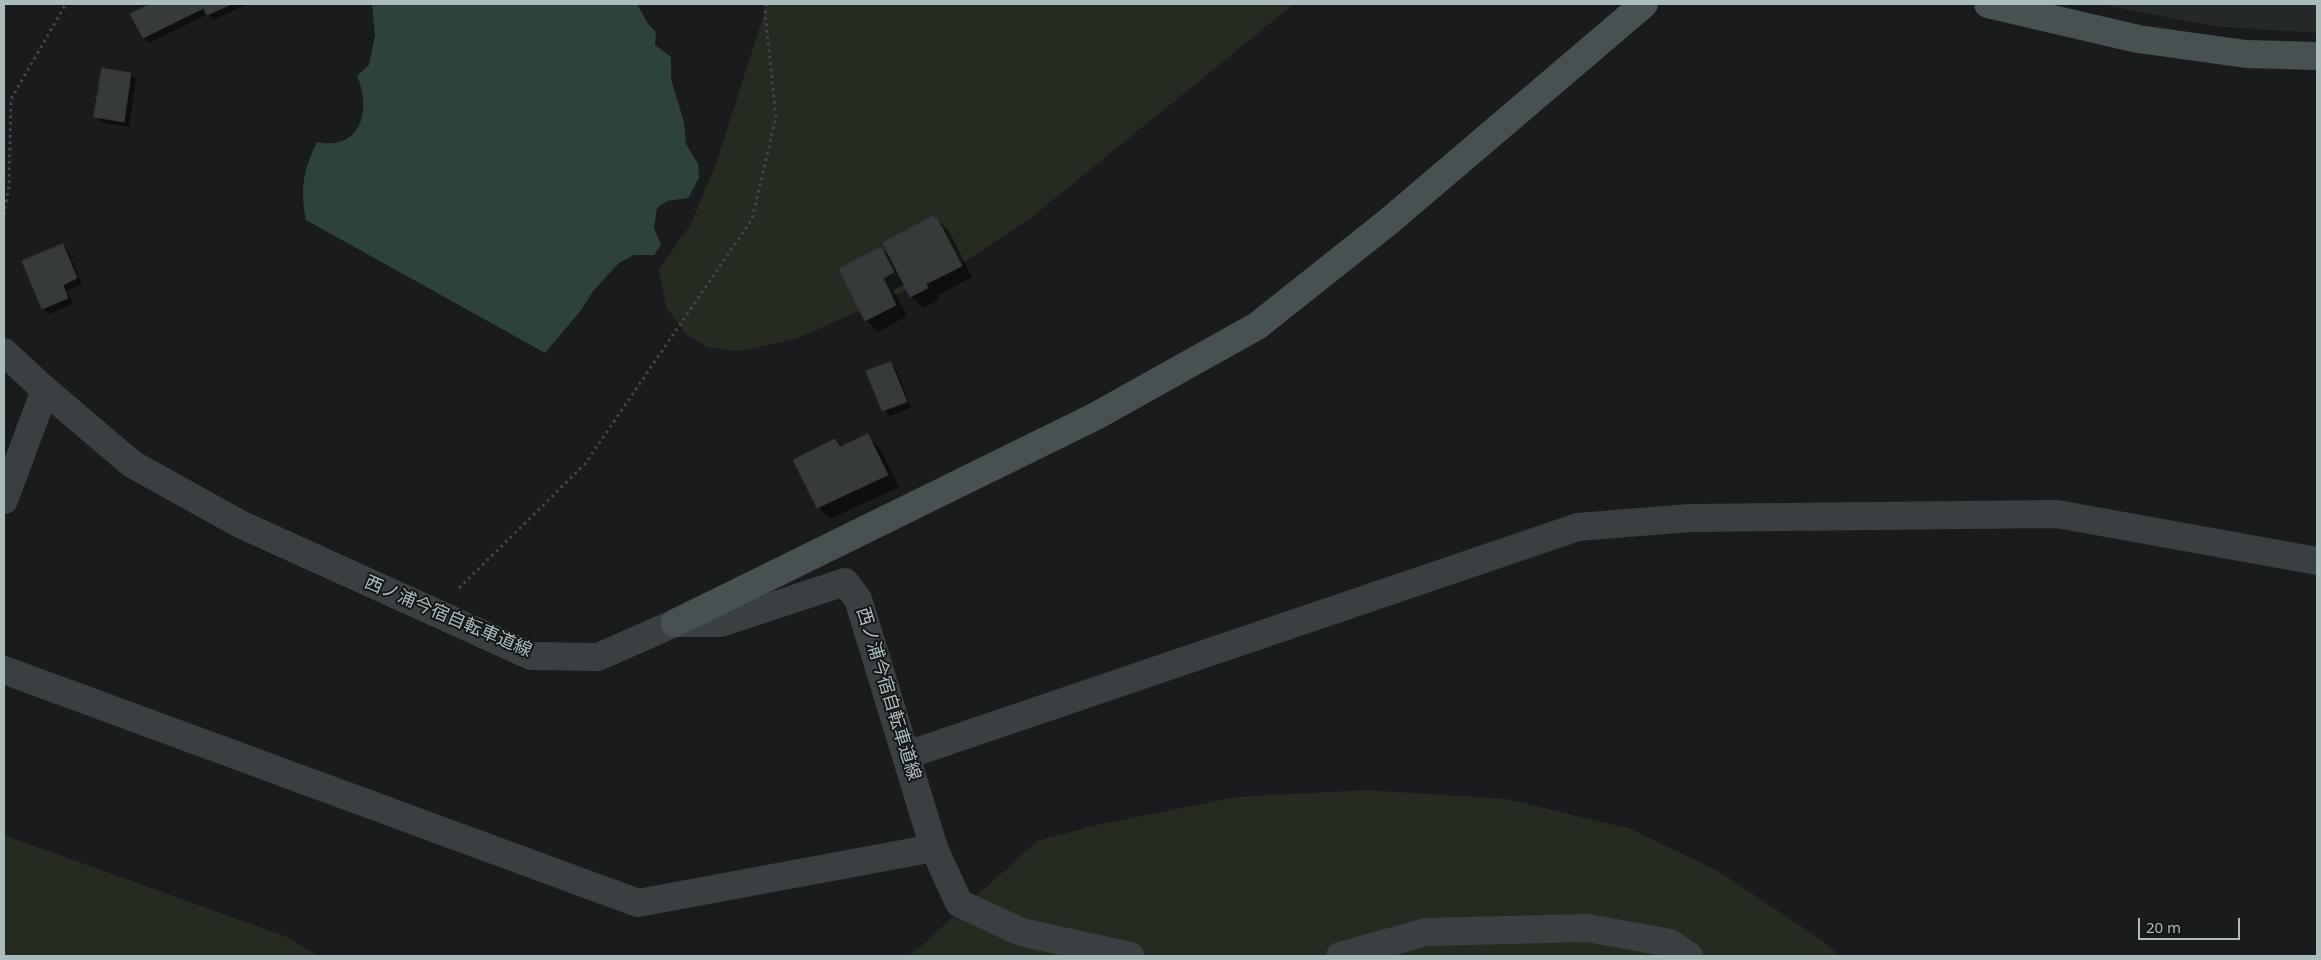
<!DOCTYPE html>
<meta charset="utf-8">
<style>
body{margin:0}
#map{position:relative;width:2321px;height:960px;overflow:hidden;background:#191b1c;font-family:"Noto Sans",sans-serif}
canvas{display:block}
.frame{position:absolute;inset:0;border:5px solid #abbcbd;pointer-events:none}
.scale{position:absolute;left:2138px;top:918px;width:102px;height:22px;box-sizing:border-box;border:2px solid #abbcbd;border-top:0;padding-left:6px;font-size:15px;line-height:18px;white-space:nowrap;color:#abbcbd;-webkit-text-stroke:4px #141617;paint-order:stroke}
</style>
<div id="map">
<canvas width="2321" height="960"></canvas>
<div class="frame"></div>
<div class="scale">20 m</div>
</div>
<script>
const context = document.querySelector('canvas').getContext('2d');
context.lineJoin = 'round';
function paint(path, color) {
  context.fillStyle = color;
  context.fill(path, 'evenodd');
}
function strokePath(path, color, width, dash) {
  context.strokeStyle = color;
  context.lineWidth = width;
  context.lineCap = dash ? 'butt' : 'round';
  context.setLineDash(dash || []);
  context.stroke(path);
}
function label(font, color, halo, rows, align = 'center') {
  context.font = font + ' "Noto Sans","Noto Sans JP",sans-serif';
  context.lineWidth = 4;
  context.setLineDash([]);
  context.textBaseline = 'middle';
  context.strokeStyle = halo;
  context.fillStyle = color;
  for (const [text, x, y, turn = 0] of rows) {
    context.save();
    context.translate(x, y);
    context.rotate((+turn || 0) * Math.PI / 180);
    context.textAlign = isNaN(turn) ? turn : align;
    if (halo) context.strokeText(text, 0, 0);
    context.fillText(text, 0, 0);
    context.restore();
  }
}
paint(new Path2D(`
 M 2098,4 L 2317,4 L 2317,33 L 2213,26 Z`), '#252829');
paint(new Path2D(`
 M 767,4 L 1294,4 L 1032,217 L 954,269 L 796,339 L 740,351 L 709,348 L 687,335 L 666,307 L 659,269 L 691,224 L 717,161 Z
 M 1366,790 L 1507,799 L 1631,829 L 1718,871 L 1823,941 L 1840,956 L 910,956 L 1037,841 L 1096,825 L 1236,797 Z
 M 4,835 L 287,937 L 319,956 L 4,956 Z`), '#252b21');
paint(new Path2D(`
 M 372,4 L 637,4 L 648,24 L 656,32 L 655,45 L 671,57 L 671,79 L 684,122 L 686,144 L 698,164 L 699,178 L 688,198 L 667,201 L 657,208 L 654,228 L 661,245 L 654,255 L 634,255 L 619,263 L 593,291 L 582,309 L 545,353 L 306,220 C 300,190 303,170 317,142 C 361,151 372,110 357,76 L 369,65 L 375,35 Z`), '#2e423d');
paint(new Path2D(`
 M 154,4 L 247,4 L 214,20 L 208,14 L 149,43 L 144,37 L 132,14 Z
 M 131,74 L 136,80 L 129,127 L 101,122 L 95,116 Z
 M 937,219 L 949,231 L 972,277 L 937,296 L 939,300 L 923,308 L 911,296 L 905,284 L 893,290 L 907,316 L 878,332 L 866,320 L 881,248 L 892,259 Z
 M 63,245 L 68,251 L 82,284 L 67,291 L 73,304 L 49,314 L 43,308 Z
 M 891,363 L 896,369 L 911,408 L 889,416 L 884,410 Z
 M 867,436 L 879,447 L 899,487 L 830,519 L 818,507 L 835,440 L 843,448 Z`), '#0007');
const building = new Path2D(`
 M 151,4 L 202,4 L 204,8 L 143,38 L 130,14 Z
 M 202,4 L 232,4 L 207,15 Z
 M 102,68 L 131,73 L 124,122 L 94,117 Z
 M 933,216 L 935,219 L 937,218 L 962,266 L 926,284 L 928,288 L 910,297 L 883,243 Z
 M 63,244 L 77,278 L 63,285 L 68,298 L 42,309 L 22,261 Z
 M 881,247 L 894,272 L 883,278 L 896,305 L 865,321 L 839,269 Z
 M 891,362 L 907,402 L 882,411 L 866,371 Z
 M 868,434 L 888,475 L 817,508 L 793,460 L 835,439 L 840,447 Z`);
paint(building, '#363a3b');
strokePath(building, '#333738', 1);
strokePath(new Path2D(`
 M 4,215 L 9,186 L 11,99 L 66,4
 M 459,588 L 585,464 L 752,219 L 776,117 L 765,13 L 766,4`), '#404849', 3, [2.5, 4]);
strokePath(new Path2D(`
 M 4,352 L 45,390 L 132,464 L 240,524 L 531,656 L 598,657 L 675,623 L 721,623 L 845,582 L 858,599 L 934,848 L 959,903 L 1021,932 L 1130,956
 M 4,500 L 45,390
 M 4,670 L 638,903 L 934,848
 M 907,755 L 1578,527 L 1690,518 L 2057,514 L 2317,561
 M 1340,956 L 1426,932 L 1588,928 L 1670,943 L 1689,956`), '#3a4041', 28);
strokePath(new Path2D(`
 M 1988,4 L 2138,39 L 2246,54 L 2317,56
 M 675,623 L 1096,416 L 1257,326 L 1388,222 L 1644,4`), '#485152', 28);
label('18px', '#abbcbd', '#141617', [
 ["西ノ浦今宿自転車道線",448,617,23],
 ["西ノ浦今宿自転車道線",888,694,73]
]);
</script>
